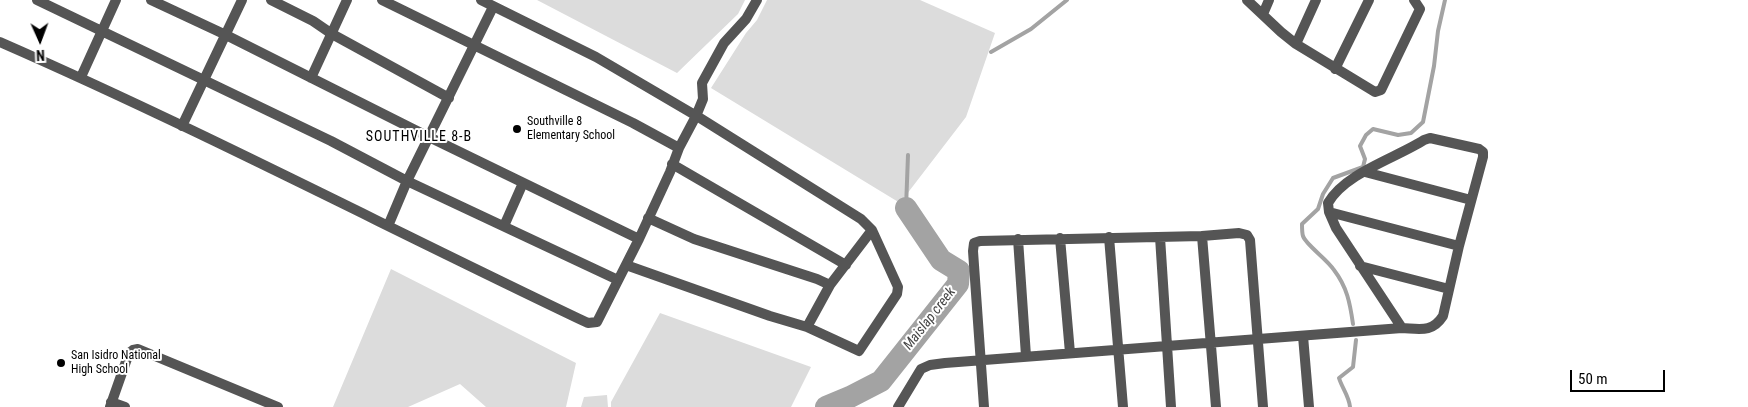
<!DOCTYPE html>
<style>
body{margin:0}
#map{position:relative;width:1748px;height:407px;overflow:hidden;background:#fff;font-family:"Roboto Condensed",sans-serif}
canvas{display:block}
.north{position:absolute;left:15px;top:15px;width:50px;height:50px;-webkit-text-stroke:4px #fff;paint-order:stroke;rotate:178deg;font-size:14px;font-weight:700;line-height:20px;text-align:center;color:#000}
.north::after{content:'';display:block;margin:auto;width:18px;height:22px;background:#000;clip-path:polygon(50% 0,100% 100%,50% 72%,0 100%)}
.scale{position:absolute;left:1570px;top:370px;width:95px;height:22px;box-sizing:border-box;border:2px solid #000;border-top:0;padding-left:6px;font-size:15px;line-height:18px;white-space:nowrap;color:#000;-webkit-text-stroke:4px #fff;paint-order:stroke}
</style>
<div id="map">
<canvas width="1748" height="407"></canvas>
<div class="north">N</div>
<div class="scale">50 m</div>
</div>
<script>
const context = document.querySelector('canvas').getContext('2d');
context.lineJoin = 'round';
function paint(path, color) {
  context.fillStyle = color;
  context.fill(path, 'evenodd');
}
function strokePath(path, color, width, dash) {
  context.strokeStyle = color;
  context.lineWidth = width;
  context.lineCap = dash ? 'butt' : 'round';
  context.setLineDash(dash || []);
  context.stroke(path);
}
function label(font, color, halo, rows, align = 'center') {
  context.font = font + ' "Roboto Condensed",sans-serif';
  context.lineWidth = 4;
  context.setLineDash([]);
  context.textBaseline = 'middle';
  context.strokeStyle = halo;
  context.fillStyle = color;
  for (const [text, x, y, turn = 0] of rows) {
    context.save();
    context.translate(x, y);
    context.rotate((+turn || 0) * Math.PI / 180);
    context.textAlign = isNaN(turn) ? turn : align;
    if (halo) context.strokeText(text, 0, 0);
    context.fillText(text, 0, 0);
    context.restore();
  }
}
paint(new Path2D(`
 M 537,0 L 745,0 L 738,14 L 677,73 Z
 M 767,0 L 920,0 L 995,33 L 966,117 L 900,203 L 711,88 L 746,33 L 757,20 Z
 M 391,269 L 576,363 L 566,407 L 486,407 L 460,384 L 408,407 L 333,407 Z
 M 660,313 L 811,367 L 791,407 L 611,407 L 611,402 Z
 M 607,395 L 608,407 L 581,407 L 584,397 Z`), '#dcdcdc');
strokePath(new Path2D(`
 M 991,52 L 1031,29 L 1067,0
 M 906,208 L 908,155
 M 1353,324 C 1350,303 1347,287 1334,270 C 1327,259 1306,245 1303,236 C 1302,233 1302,228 1302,224 L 1318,209 L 1323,194 L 1333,178 L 1363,167 L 1365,159 L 1360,146 L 1366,135 L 1373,129 L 1398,135 L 1411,133 L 1423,122 L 1434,66 L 1438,31 L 1445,0
 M 1350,407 C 1349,396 1342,388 1339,378 L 1353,367 L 1356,340`), '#a3a3a3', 4);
strokePath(new Path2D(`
 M 826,407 L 850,397 L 881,381 L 958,284 L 959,271 L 941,260 L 906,208`), '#a3a3a3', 22);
strokePath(new Path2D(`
 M 37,0 L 331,141 L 407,181 L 618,280
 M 151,0 L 226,35 L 429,137 L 639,239
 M 271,0 L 313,21 L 332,34 L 449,98
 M 382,0 L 633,123 L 679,148
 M 481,0 L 596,57 L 700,118 L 861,219 L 872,230 L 898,287 L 897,294 L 859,351 L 807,327
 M 1247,0 L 1281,32 L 1296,44 L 1375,92 L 1381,90 L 1420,9 L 1414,0
 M 1263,14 L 1269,0
 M 0,42 C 199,129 392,230 588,323 L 597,322 L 639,239 L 670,172 L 679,148 L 696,116 L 703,99 L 702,83 L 724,43 L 746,19 L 757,0
 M 1296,44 L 1316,0
 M 1335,69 L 1369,0
 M 81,77 L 116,0
 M 311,78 L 347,0
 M 182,126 L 242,0
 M 672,164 L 846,265
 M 1365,172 L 1471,200
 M 1329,212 L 1459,246
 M 648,218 L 694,239 L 817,279 L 830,285
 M 388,226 L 407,181 L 493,7
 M 504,226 L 523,183
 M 1202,236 L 1216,407
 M 1109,237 L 1123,407
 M 1160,237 L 1171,407
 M 1060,238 L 1070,353
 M 1018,239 L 1026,356
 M 626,265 L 770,316 L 807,327 L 830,285 L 872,230
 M 1360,266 L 1449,289
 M 1303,336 L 1309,407
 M 111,402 L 125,407
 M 110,407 L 129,353 L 133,350 L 138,349 L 278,407
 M 898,407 L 921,369 L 930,365 L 945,363 L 1402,328 C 1420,329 1432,333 1443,316 L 1459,246 L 1483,157 L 1483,152 L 1479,149 L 1430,138 L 1424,140 C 1396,158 1345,173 1328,203 L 1329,212 L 1336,228 L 1402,328
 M 984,407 L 973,251 L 974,243 L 980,241 L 1202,236 L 1239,233 L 1247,235 L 1250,240 L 1263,407`), '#555', 10);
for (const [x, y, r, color] of [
 [517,129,5,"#000"],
 [61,363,5,"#000"]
]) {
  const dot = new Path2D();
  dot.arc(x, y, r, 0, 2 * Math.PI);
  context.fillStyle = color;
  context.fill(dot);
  strokePath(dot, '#fff', 2);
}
label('12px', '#000', '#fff', [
 ["Southville 8",527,122],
 ["Elementary School",527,136],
 ["San Isidro National",71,356],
 ["High School",71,370]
], 'left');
context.letterSpacing = '1px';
label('14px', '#000', '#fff', [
 ["SOUTHVILLE 8-B",419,137]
]);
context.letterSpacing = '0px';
label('italic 14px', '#444', '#fff', [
 ["Maislap creek",930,319,-52]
]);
</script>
